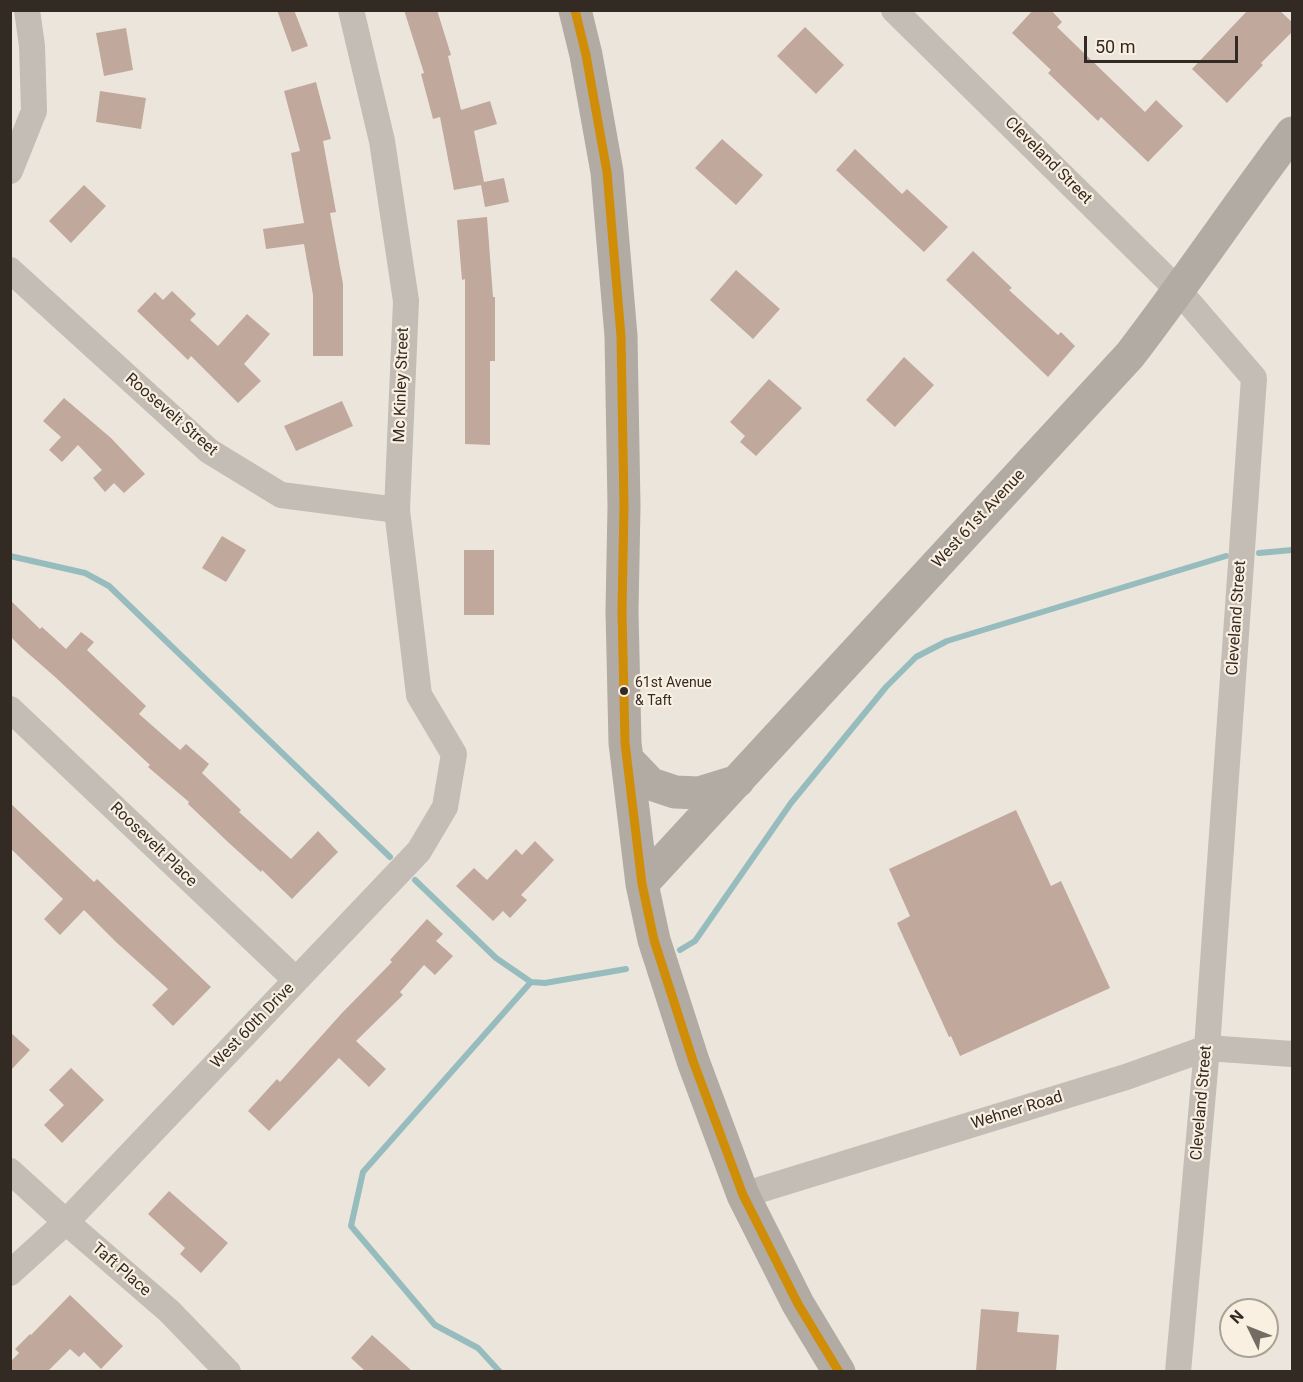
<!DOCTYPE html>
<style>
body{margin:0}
#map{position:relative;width:1303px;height:1382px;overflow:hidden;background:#ece5db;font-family:Roboto,sans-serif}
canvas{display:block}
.frame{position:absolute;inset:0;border:12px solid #342a24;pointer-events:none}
.north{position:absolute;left:1219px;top:1298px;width:60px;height:60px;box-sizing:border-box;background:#faf0e1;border:2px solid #aba195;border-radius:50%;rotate:313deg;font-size:16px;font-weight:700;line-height:24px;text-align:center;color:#342a24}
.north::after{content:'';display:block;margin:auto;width:21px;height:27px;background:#746b64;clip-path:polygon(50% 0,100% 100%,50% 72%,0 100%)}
.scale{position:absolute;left:1084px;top:36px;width:154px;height:27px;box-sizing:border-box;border:3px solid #342a24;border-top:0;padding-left:8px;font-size:18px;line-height:21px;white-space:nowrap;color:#342a24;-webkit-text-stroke:4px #faf0e1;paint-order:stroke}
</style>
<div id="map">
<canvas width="1303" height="1382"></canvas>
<div class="frame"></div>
<div class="north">N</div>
<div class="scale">50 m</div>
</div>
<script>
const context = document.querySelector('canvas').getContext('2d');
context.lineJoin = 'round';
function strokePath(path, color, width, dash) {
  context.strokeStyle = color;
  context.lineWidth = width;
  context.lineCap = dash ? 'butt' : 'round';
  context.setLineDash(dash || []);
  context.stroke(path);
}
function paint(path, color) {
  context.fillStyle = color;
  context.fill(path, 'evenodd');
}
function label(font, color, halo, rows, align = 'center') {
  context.font = font + ' Roboto,sans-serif';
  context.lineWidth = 4.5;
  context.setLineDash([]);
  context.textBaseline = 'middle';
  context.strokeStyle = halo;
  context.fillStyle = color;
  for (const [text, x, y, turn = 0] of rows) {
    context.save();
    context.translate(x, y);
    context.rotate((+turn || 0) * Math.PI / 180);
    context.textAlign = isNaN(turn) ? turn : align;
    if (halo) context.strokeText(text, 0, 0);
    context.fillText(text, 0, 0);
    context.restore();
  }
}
strokePath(new Path2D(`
 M 1259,553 L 1292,550
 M 10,556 L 85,573 L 109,586 L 390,857
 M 415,880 L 496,958 L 531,982 L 545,983 L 626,969
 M 680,950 L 695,941 L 791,803 L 886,687 L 916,657 L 947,641 L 1226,556
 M 500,1372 L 478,1348 L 435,1325 L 351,1226 L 363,1172 L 531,982`), '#97bcbe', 6);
paint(new Path2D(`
 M 277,10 L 294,10 L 308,46 L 292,52 Z
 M 404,10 L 437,10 L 451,55 L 448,56 L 461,110 L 490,101 L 497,124 L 474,131 L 484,182 L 504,178 L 509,202 L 485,207 L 481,185 L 454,190 L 440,117 L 433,119 L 421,74 L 424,73 Z
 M 1033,10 L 1051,10 L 1062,22 L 1057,27 L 1145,112 L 1156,100 L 1183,126 L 1148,162 L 1101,117 L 1098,121 L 1048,73 L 1051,70 L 1012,33 Z
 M 1248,10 L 1279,10 L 1293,23 L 1293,31 L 1261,63 L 1263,65 L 1227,103 L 1192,69 Z
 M 805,27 L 844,65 L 816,94 L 777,56 Z
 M 126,28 L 133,70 L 104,76 L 96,33 Z
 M 316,82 L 331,139 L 323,141 L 336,212 L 330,213 L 343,284 L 343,356 L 313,356 L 313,295 L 304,244 L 266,249 L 263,229 L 304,223 L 291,153 L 300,151 L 284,91 Z
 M 100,91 L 146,98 L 141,129 L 96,122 Z
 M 722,139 L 763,175 L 736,205 L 695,168 Z
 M 855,149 L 902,194 L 907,189 L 948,227 L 924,252 L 836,170 Z
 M 84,185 L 106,206 L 71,243 L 49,221 Z
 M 487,217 L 493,297 L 495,297 L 495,361 L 490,361 L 490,445 L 465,444 L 465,279 L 462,280 L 457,220 Z
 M 973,251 L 1012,288 L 1009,290 L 1058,335 L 1061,332 L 1075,346 L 1048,377 L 946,280 Z
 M 736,270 L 780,309 L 753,339 L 710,300 Z
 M 172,291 L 196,314 L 190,320 L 218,346 L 247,314 L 270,334 L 244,364 L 261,381 L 238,403 L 191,356 L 188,360 L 137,311 L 155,292 L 163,300 Z
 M 904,357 L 934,385 L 895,427 L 866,400 Z
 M 769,379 L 802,408 L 756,456 L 740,442 L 745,436 L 730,422 Z
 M 64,398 L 111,438 L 145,474 L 124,493 L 114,483 L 105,492 L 93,478 L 102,470 L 78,445 L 62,462 L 49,450 L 61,437 L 43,421 Z
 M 342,401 L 353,426 L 296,451 L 284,426 Z
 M 222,536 L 246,550 L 226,582 L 202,568 Z
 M 464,550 L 494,550 L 494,615 L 464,615 Z
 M 10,600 L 40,629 L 42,627 L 66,649 L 81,632 L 94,642 L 87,650 L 146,706 L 139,714 L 180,750 L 186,744 L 209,764 L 202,773 L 241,810 L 239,812 L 291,859 L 318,831 L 338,852 L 292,899 L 262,870 L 261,872 L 229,843 L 188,804 L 189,802 L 148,767 L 150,765 L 54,676 L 22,648 L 10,636 Z
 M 10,803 L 94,882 L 97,879 L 211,987 L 173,1026 L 152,1005 L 168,989 L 116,942 L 84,910 L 60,935 L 44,919 L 63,899 L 10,848 Z
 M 1016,810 L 1051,886 L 1061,881 L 1110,988 L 960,1056 L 951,1036 L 949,1037 L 897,923 L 910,916 L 889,869 Z
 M 535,841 L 554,860 L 521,895 L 527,900 L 510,918 L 503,911 L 493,921 L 456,886 L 474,868 L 487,880 L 516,849 L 522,855 Z
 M 427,919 L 443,934 L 436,941 L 453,956 L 435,975 L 424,965 L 400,992 L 403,995 L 356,1041 L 386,1069 L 369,1087 L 339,1058 L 269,1131 L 248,1111 L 277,1079 L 280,1082 L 342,1013 L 392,962 L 390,960 Z
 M 10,1032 L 30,1050 L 10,1071 Z
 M 71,1068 L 104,1100 L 62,1143 L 44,1125 L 64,1105 L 49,1090 Z
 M 169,1191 L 228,1243 L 201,1273 L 180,1254 L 185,1248 L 148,1214 Z
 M 70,1295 L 123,1346 L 101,1369 L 84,1352 L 79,1357 L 70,1349 L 48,1371 L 10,1371 L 10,1362 L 19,1353 L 15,1349 L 30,1334 L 31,1335 Z
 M 981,1309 L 1019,1312 L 1017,1332 L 1059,1335 L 1056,1371 L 976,1371 Z
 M 372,1335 L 412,1371 L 365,1371 L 351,1358 Z`), '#c1a89c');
strokePath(new Path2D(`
 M 894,10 L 1179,291 L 1254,378 L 1207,1048 L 1178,1372
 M 10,171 L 34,111 L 32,46 L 27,10
 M 10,270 L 209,451 L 281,495 L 397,510
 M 10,709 L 296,980
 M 10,1171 L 66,1222 L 169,1311 L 228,1372
 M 743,1195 L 1126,1077 L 1207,1048 L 1292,1054
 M 10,1273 L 66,1222 L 419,851 L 445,807 L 454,754 L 419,695 L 397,510 L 406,301 L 382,141 L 351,10`), '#c4bdb5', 26);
strokePath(new Path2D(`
 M 575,10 L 586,55 L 607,172 L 621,336 L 624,506 L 622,611 L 625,743 L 642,884 L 654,940 L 693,1061 L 743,1195 L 798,1304 L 839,1372
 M 627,759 L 651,784 L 675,792 L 699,793 L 738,781
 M 642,884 L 1130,355 C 1186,282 1237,206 1292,133`), '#b2aba4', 33);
strokePath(new Path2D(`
 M 575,10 L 586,55 L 607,172 L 621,336 L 624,506 L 622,611 L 625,743 L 642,884 L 654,940 L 693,1061 L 743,1195 L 798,1304 L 839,1372`), '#d08d07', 9);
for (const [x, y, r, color] of [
 [624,691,5,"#342a24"]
]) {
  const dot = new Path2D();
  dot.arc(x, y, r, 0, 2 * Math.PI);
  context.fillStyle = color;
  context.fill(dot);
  strokePath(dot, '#faf0e1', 2);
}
label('14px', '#342a24', '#faf0e1', [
 ["61st Avenue",635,683],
 ["& Taft",635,701]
], 'left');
label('16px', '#342a24', '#faf0e1', [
 ["Cleveland Street",1048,161,45],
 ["Mc Kinley Street",402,385,-88],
 ["Roosevelt Street",171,415,41],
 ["West 61st Avenue",979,519,-47],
 ["Cleveland Street",1237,618,-86],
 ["Roosevelt Place",153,845,44],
 ["West 60th Drive",253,1026,-46],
 ["Cleveland Street",1202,1103,-85],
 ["Wehner Road",1017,1111,-17],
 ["Taft Place",121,1270,41]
]);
</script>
